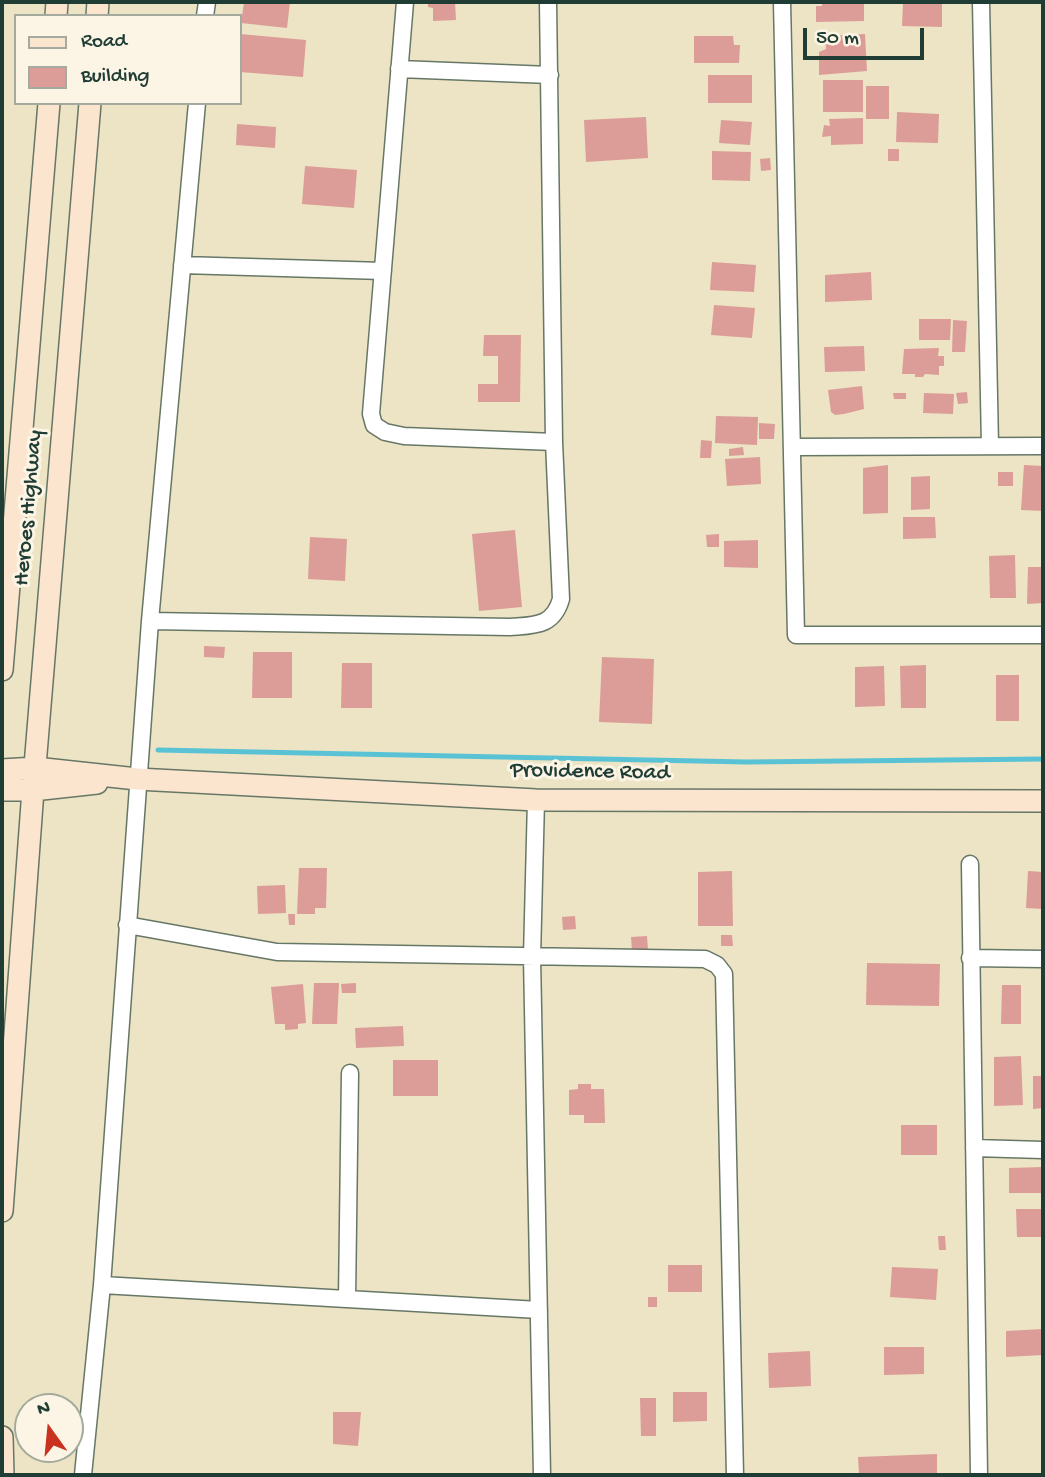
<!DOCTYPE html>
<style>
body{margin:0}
#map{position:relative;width:1045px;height:1477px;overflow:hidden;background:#ece4c4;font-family:"Gochi Hand",sans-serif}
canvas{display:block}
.frame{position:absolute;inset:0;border:4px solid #1f3d34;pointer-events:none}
.legend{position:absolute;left:14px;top:14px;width:228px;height:91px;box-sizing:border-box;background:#fcf5e5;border:2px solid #a4ab9e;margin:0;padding:9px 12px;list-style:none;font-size:21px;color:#1f3d34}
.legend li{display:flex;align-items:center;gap:14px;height:35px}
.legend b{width:35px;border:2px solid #a4ab9e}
.north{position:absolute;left:14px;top:1393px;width:70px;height:70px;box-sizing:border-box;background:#fcf5e5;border:2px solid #a4ab9e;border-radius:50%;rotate:345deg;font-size:19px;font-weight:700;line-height:28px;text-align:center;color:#1f3d34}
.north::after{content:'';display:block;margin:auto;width:24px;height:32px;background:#c8321e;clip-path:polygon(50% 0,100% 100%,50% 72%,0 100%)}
.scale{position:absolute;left:803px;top:28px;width:121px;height:32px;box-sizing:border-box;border:4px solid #1f3d34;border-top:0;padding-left:9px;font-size:21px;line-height:24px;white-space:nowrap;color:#1f3d34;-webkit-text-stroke:5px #fcf5e5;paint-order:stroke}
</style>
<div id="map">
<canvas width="1045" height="1477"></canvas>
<div class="frame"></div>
<ul class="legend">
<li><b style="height:9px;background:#fce5cf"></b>Road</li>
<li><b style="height:19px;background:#dc9d98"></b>Building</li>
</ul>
<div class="north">N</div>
<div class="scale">50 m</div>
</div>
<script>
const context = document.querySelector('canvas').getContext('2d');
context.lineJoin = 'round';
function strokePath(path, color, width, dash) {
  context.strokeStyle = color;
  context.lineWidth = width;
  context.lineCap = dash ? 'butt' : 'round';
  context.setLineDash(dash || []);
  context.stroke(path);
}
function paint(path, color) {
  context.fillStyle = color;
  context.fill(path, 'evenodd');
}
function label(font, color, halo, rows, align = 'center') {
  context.font = font + ' "Gochi Hand",sans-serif';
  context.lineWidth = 6;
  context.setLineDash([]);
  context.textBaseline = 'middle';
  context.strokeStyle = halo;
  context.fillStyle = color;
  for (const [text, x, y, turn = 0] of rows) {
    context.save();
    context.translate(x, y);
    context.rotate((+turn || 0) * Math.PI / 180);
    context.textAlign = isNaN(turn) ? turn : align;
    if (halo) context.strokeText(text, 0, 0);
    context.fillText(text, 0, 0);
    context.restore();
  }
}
strokePath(new Path2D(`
 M 158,750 L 747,762 L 1043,759`), '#59c3d5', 5);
paint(new Path2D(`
 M 244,2 L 290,2 L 287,28 L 241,23 Z
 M 428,2 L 455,2 L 456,20 L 433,21 L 433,8 L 428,7 Z
 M 822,2 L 864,2 L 864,21 L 816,22 L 816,6 L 822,6 Z
 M 903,2 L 942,2 L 942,27 L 902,26 Z
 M 240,34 L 306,40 L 303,77 L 240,72 Z
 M 865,34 L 867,71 L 819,75 L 819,52 L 826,49 L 825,36 Z
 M 694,36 L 733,36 L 734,45 L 740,45 L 739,63 L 694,63 Z
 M 708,75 L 752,75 L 752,103 L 708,103 Z
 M 823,80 L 863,80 L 863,112 L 823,112 Z
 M 866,86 L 889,86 L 889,119 L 866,119 Z
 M 897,112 L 939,114 L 938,143 L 896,142 Z
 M 646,117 L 648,158 L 586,162 L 584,120 Z
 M 863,118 L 863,144 L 831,145 L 831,136 L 822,137 L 824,125 L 830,126 L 829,119 Z
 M 721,120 L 752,122 L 750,145 L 719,143 Z
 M 237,124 L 276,127 L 275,148 L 236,145 Z
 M 888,149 L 899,149 L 899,161 L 888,161 Z
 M 712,151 L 751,152 L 750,181 L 712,180 Z
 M 770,158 L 771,170 L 761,171 L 760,159 Z
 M 305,166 L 357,170 L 354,208 L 302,204 Z
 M 712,262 L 756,265 L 754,292 L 710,290 Z
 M 871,272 L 872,300 L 825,302 L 825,275 Z
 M 714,305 L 755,308 L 752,338 L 711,335 Z
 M 919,319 L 951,319 L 950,340 L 919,340 Z
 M 953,320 L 967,321 L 965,352 L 952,352 Z
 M 484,335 L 521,335 L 520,402 L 478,402 L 478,384 L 498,384 L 498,356 L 483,356 Z
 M 864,346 L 865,371 L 825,372 L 824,347 Z
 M 939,348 L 938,356 L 944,356 L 944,366 L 939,366 L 939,375 L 925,374 L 923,377 L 915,377 L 915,374 L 902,374 L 904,349 Z
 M 862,386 L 864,409 L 844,414 L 835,415 L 831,412 L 828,390 Z
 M 967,392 L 968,403 L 958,404 L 956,393 Z
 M 893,393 L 906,393 L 906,399 L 894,399 Z
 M 924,393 L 954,394 L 953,414 L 923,413 Z
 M 716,416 L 758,417 L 757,445 L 715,443 Z
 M 759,423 L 775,424 L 774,439 L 759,439 Z
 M 701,440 L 712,441 L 711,458 L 700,458 Z
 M 743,447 L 744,455 L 729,456 L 729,449 Z
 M 760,457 L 761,484 L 727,486 L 725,459 Z
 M 888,465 L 888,513 L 863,514 L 863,468 Z
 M 1024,465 L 1043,466 L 1043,511 L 1021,510 Z
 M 998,472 L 1013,472 L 1013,486 L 998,486 Z
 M 930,476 L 930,509 L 911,510 L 911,477 Z
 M 903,517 L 935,517 L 936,538 L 903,539 Z
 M 515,530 L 522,607 L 479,611 L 472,534 Z
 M 719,534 L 719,547 L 707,547 L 706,535 Z
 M 310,537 L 347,539 L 345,581 L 308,579 Z
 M 758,540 L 758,568 L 724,567 L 724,541 Z
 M 1015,555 L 1016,598 L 990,598 L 989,556 Z
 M 1028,567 L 1043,567 L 1043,603 L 1027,604 Z
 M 204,646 L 225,647 L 224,658 L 204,657 Z
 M 253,652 L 292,652 L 292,698 L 252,698 Z
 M 602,657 L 654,659 L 652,724 L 599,722 Z
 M 342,663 L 372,663 L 372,708 L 341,708 Z
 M 926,665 L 926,708 L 901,708 L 900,666 Z
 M 884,666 L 885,706 L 855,707 L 855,667 Z
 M 996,675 L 1019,675 L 1019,721 L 996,721 Z
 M 299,868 L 327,868 L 326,908 L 315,908 L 315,914 L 297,914 Z
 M 732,871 L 733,926 L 698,926 L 698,872 Z
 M 1028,871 L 1043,872 L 1043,909 L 1026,908 Z
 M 285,885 L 286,913 L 258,914 L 257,886 Z
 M 288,914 L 295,914 L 295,925 L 289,925 Z
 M 575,916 L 576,929 L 563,930 L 562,917 Z
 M 721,935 L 732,935 L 733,946 L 721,946 Z
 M 647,936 L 648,950 L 632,951 L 631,937 Z
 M 867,963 L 940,964 L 939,1006 L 866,1005 Z
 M 314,983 L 339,983 L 337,1024 L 312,1024 Z
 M 356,983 L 356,993 L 342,993 L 341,984 Z
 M 303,984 L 306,1023 L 298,1024 L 298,1029 L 285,1030 L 285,1024 L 275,1024 L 271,987 Z
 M 1002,985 L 1021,985 L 1021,1024 L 1001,1024 Z
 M 403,1026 L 404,1046 L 356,1048 L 355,1028 Z
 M 1021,1056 L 1023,1105 L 994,1106 L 994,1057 Z
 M 393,1060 L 438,1060 L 438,1096 L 393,1096 Z
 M 1033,1076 L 1043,1076 L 1043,1108 L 1033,1109 Z
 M 578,1084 L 591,1084 L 591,1089 L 604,1089 L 605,1123 L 584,1123 L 584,1115 L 569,1115 L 569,1090 L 578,1089 Z
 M 901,1125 L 937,1125 L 937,1155 L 901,1155 Z
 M 1043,1167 L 1043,1193 L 1009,1193 L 1009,1168 Z
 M 1016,1209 L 1043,1209 L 1043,1237 L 1017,1237 Z
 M 938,1236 L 945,1236 L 946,1250 L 939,1250 Z
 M 668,1265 L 702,1265 L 702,1292 L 668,1292 Z
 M 892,1267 L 938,1269 L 936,1300 L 890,1297 Z
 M 648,1297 L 657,1297 L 657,1307 L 648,1307 Z
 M 1043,1329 L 1043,1355 L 1006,1357 L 1006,1331 Z
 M 884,1347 L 924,1347 L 924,1374 L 884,1375 Z
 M 810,1351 L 811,1386 L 769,1388 L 768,1353 Z
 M 673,1392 L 707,1392 L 707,1421 L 673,1422 Z
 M 640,1398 L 656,1398 L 656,1436 L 641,1436 Z
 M 333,1412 L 361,1412 L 358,1446 L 333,1444 Z
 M 937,1454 L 937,1475 L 859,1475 L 858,1457 Z`), '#dc9d98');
const street = new Path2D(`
 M 405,2 L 371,414 L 374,425 L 385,432 L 404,436 L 554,442
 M 782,2 L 796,635 L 1043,635
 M 981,2 L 990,446
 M 205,16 L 207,2
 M 399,69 L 550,75
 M 182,265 L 383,271
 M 792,447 L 1043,446
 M 150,621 L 510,627 C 534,625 553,627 561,599 L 554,442 L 548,2
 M 536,800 L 532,957 L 542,1475
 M 970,864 L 979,1475
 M 127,925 L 277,952 L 705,959 L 717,965 L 724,974 L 735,1475
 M 970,958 L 1043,959
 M 974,1148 L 1043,1150
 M 102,1285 L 539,1310
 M 347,1299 L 350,1073
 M 83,1475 L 102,1285 L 150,621 L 197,103`);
const secondary = new Path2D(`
 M 56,16 L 57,2
 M 97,16 L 98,2
 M 2,670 L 49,103
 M 2,770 L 35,768 L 137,779 L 536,800 L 1043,801
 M 2,790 L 33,790 L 97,783
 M 2,1211 L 33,790 L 90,103
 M 2,1437 L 3,1475`);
strokePath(street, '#677766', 19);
strokePath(secondary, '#677766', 24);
strokePath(street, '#fff', 16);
strokePath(secondary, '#fce5cf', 21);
label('23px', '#1f3d34', '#fcf5e5', [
 ["Heroes Highway",30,508,-85],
 ["Providence Road",590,773,1]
]);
</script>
